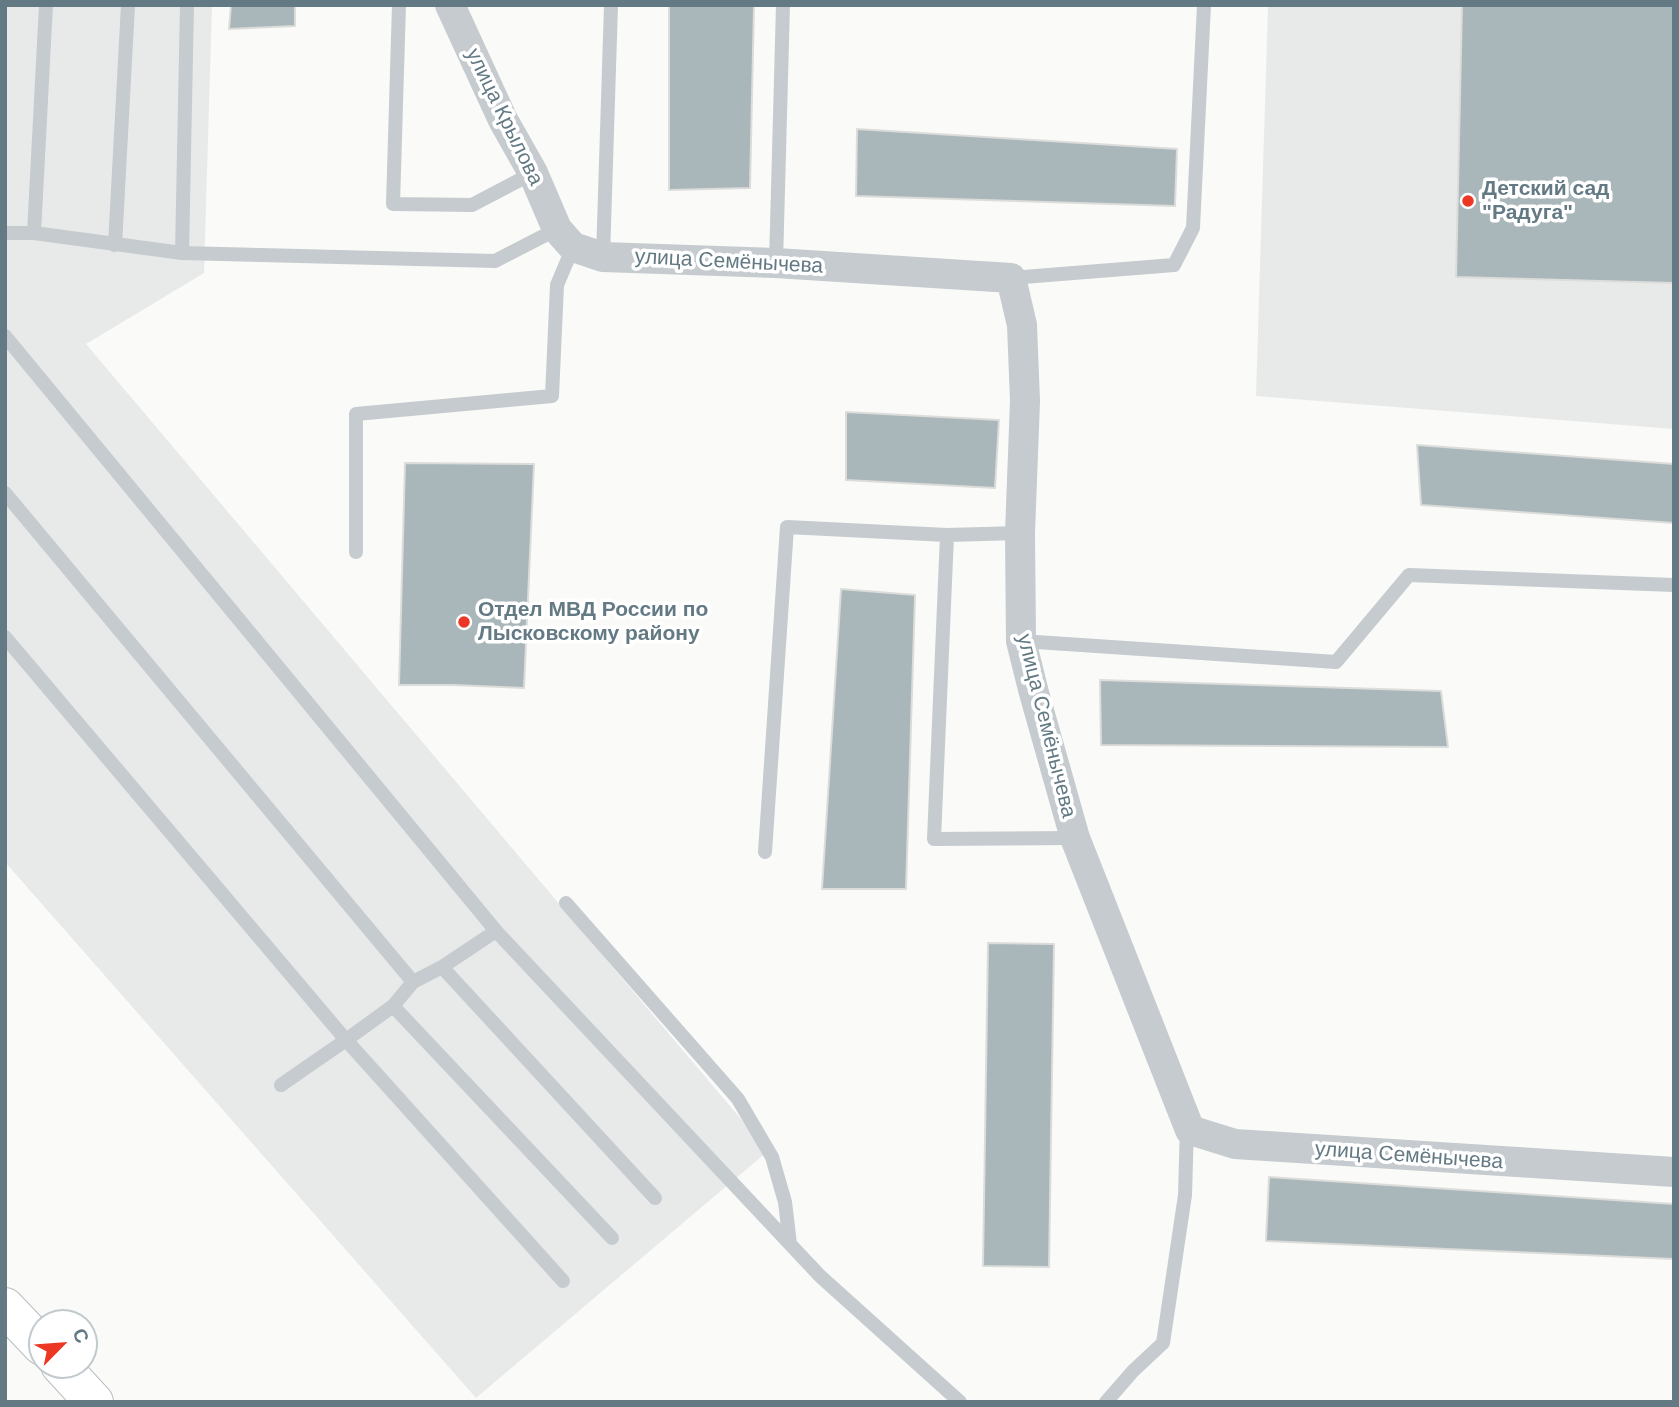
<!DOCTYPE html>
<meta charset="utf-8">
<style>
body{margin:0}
#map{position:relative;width:1679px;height:1407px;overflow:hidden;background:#fafaf8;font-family:Arial,sans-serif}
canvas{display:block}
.frame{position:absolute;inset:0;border:7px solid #637a84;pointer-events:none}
.north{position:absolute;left:28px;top:1309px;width:70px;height:70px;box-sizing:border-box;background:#fff;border:2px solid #c1cace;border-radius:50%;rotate:65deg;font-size:19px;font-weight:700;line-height:28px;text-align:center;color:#637a84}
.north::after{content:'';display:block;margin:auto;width:24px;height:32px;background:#ec3725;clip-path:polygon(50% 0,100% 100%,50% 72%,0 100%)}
</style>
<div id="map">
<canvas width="1679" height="1407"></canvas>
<div class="frame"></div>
<div class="north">С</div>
</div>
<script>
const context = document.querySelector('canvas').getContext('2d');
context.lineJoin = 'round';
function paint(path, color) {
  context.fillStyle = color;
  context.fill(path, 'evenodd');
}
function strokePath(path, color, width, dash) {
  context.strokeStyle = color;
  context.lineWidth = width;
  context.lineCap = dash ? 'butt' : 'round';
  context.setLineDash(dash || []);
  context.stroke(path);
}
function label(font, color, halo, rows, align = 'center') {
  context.font = font + ' Arial,sans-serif';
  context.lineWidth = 7;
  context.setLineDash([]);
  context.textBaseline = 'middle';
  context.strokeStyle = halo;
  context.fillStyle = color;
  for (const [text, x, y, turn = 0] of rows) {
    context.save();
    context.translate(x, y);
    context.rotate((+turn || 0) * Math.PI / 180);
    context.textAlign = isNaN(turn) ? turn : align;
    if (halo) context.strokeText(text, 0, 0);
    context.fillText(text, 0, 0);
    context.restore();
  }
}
paint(new Path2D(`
 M 5,5 L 212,5 L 204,273 L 86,344 L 768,1151 L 476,1398 L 5,862 Z
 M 1268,5 L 1674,5 L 1674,429 L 1256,396 Z`), '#e8eae9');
const building = new Path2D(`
 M 231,5 L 295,5 L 295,26 L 229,29 Z
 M 669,5 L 754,5 L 750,188 L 669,190 Z
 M 1462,5 L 1674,5 L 1674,283 L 1456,277 Z
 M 857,129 L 1177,149 L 1175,206 L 856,196 Z
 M 846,412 L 999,420 L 995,488 L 846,480 Z
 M 1417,445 L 1674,464 L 1674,523 L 1421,505 Z
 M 405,463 L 534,464 L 524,688 L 453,685 L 399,685 Z
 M 841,589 L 915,595 L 906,889 L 822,889 Z
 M 1100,680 L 1441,691 L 1448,747 L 1101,745 Z
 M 988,943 L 1054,944 L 1049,1267 L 983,1266 Z
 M 1269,1177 L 1674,1204 L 1674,1259 L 1266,1241 Z`);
paint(building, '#a9b6ba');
strokePath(building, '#dcdcda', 2);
const trunk = new Path2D(`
 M 5,1307 L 42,1346
 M 60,1365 L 94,1402`);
strokePath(trunk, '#b8bec0', 40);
strokePath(new Path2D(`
 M 399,5 L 393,204 L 472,205 L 533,173
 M 5,233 L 34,233 L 182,253 L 495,261 L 557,229
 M 34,233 L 46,5
 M 115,245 L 128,5
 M 182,253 L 187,5
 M 603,257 L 611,5
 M 776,263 L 783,5
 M 1011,278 L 1174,265 L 1193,228 L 1204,5
 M 5,336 L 496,931 L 820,1276 L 960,1402
 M 5,493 L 413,982
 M 947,535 L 934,839 L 1075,838
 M 356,552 L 356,414 L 552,396 L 557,285 L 573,247
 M 5,637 L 346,1040 L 563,1281
 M 1021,641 L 1336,662 L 1409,575 L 1674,585
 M 765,852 L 787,527 L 947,535 L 1020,533
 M 566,903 L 738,1099 L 772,1157 L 785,1202 L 790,1244
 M 442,967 L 655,1198
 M 393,1006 L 612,1238
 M 281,1085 L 346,1040 L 393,1006 L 413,982 L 442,967 L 496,931
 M 1106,1402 L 1133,1371 L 1163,1343 L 1185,1195 L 1187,1125`), '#c5cbce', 14);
strokePath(new Path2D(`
 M 450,5 L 503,120 L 533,173 L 557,229 L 573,247 L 603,257 L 776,263 L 1011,278 L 1022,325 L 1025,401 L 1020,533 L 1021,641 L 1034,693 L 1075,838 L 1190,1130 L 1235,1144 L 1674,1172`), '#c5cbce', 30);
strokePath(trunk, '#fff', 38);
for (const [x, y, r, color] of [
 [1468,201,7,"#ec3725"],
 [464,622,7,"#ec3725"]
]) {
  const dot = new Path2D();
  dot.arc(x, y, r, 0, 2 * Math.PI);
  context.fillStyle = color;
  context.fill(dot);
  strokePath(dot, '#fff', 2.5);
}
label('21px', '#637a84', '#fff', [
 ["улица Крылова",504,117,64],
 ["улица Семёнычева",729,262,3],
 ["улица Семёнычева",1046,726,76],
 ["улица Семёнычева",1409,1156,4]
]);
label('bold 21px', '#637a84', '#fff', [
 ["Детский сад",1482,189],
 ["\"Радуга\"",1482,213],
 ["Отдел МВД России по",478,610],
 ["Лысковскому району",478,634]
], 'left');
</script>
